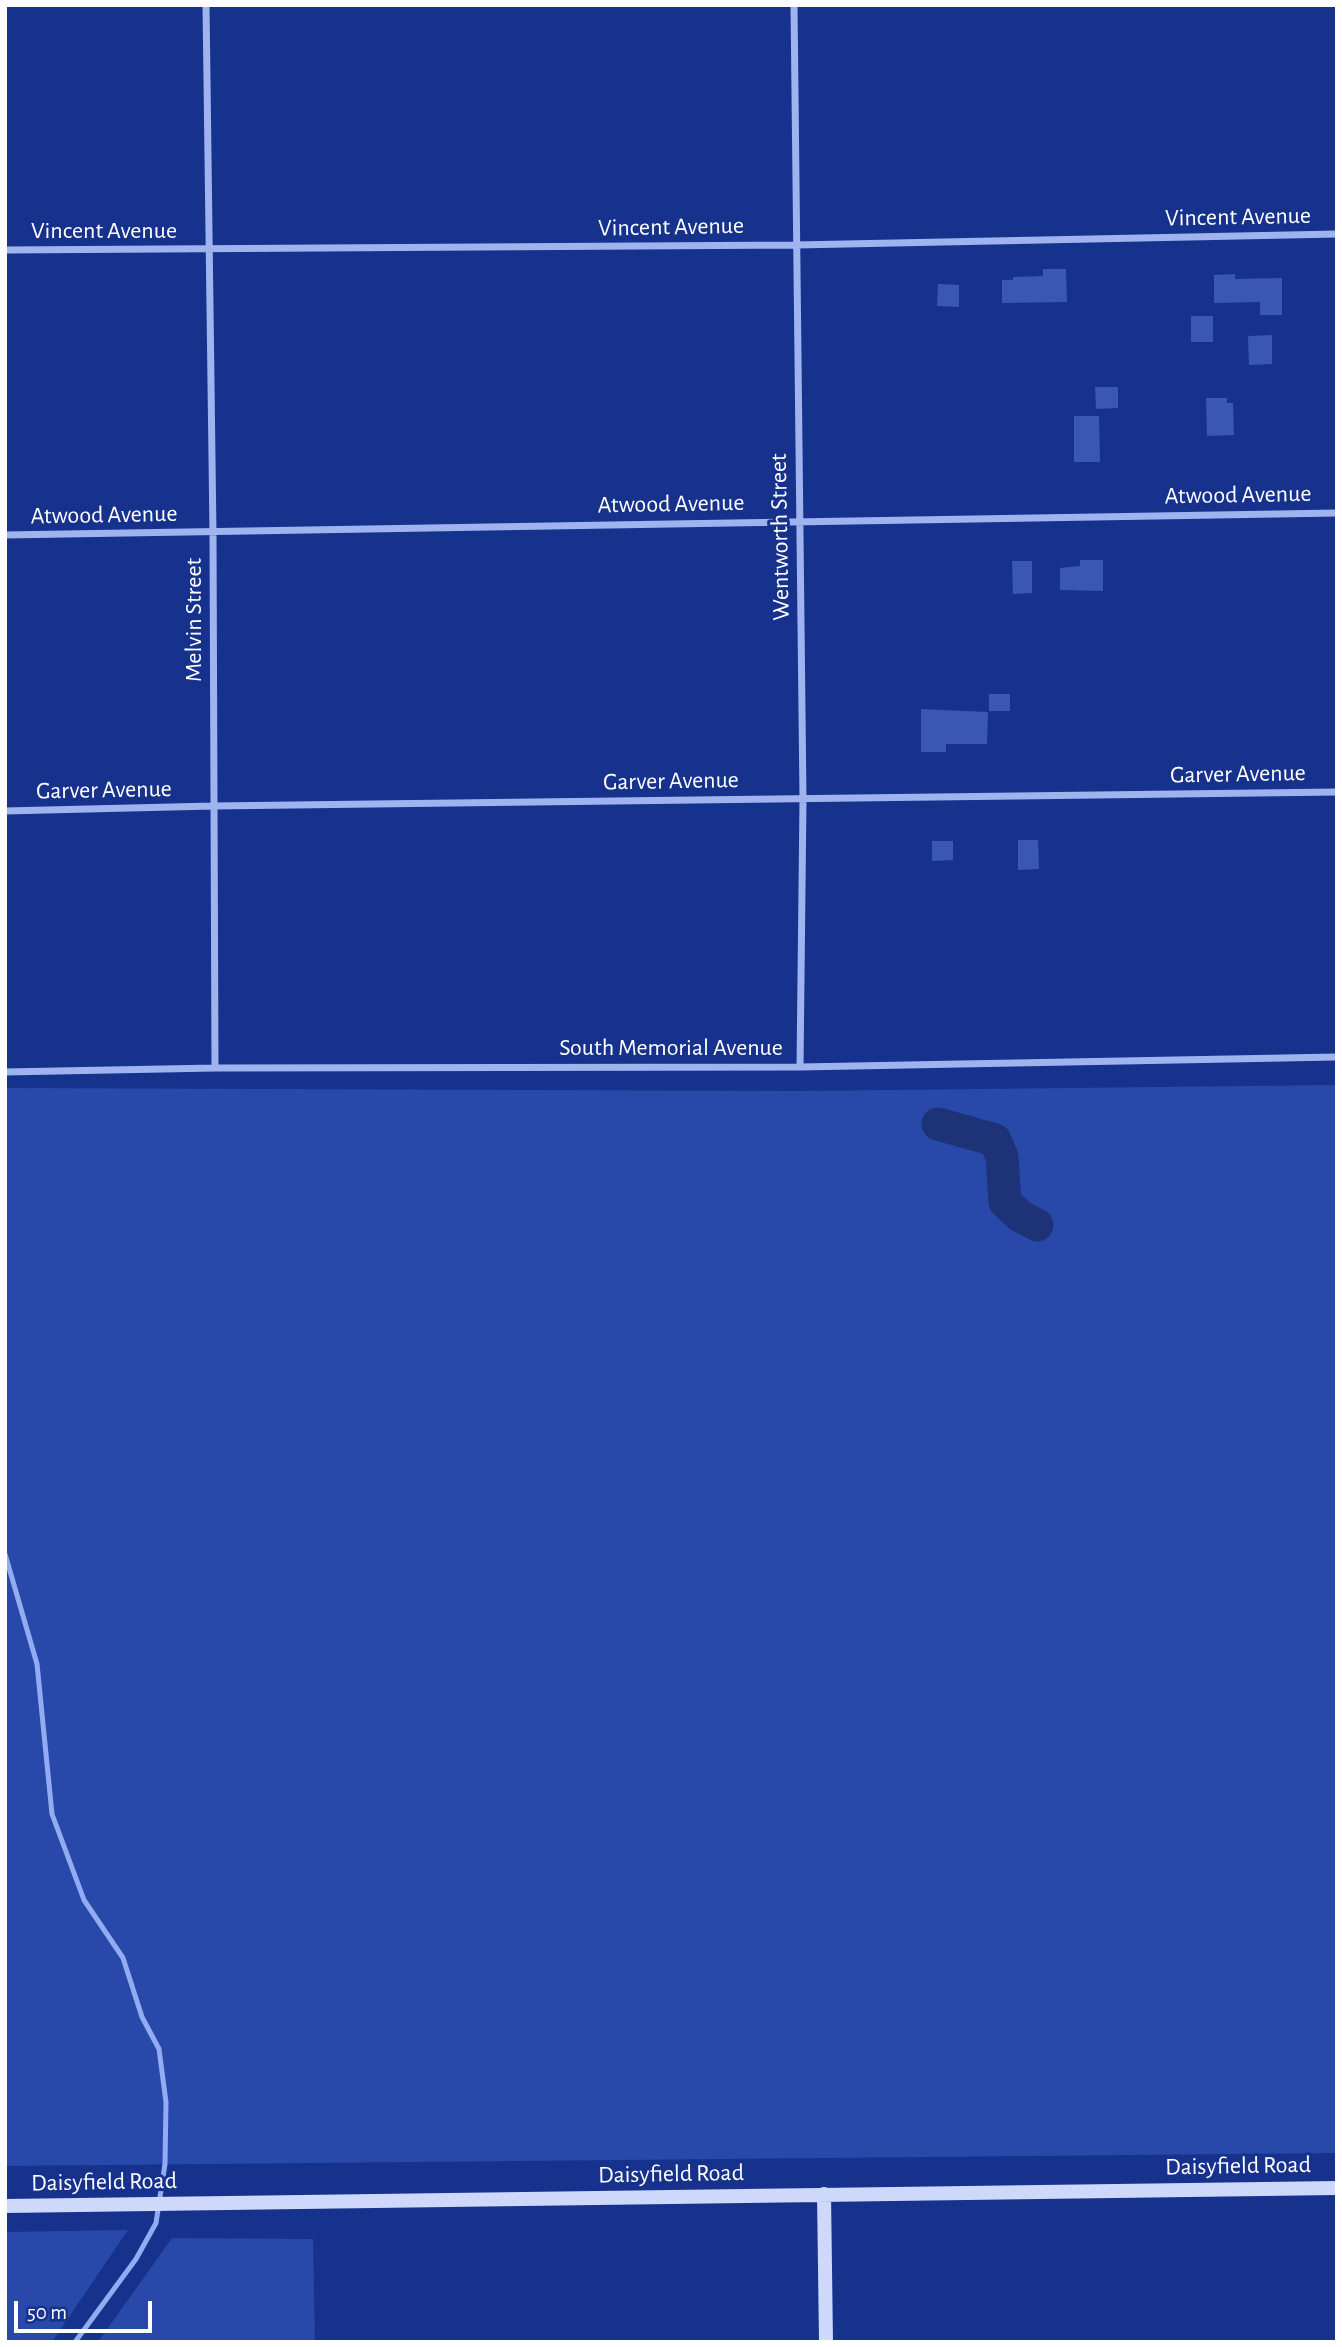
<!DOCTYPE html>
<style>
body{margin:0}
#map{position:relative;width:1342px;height:2347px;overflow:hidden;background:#16328c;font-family:"Alegreya Sans",sans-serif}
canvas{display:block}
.frame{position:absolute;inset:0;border:7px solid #fff;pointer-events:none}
.scale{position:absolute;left:14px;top:2301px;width:138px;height:32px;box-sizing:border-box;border:4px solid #fff;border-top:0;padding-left:9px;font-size:21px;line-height:24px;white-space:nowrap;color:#fff;-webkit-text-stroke:5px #16328c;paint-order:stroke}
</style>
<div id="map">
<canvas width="1342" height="2347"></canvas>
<div class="frame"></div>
<div class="scale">50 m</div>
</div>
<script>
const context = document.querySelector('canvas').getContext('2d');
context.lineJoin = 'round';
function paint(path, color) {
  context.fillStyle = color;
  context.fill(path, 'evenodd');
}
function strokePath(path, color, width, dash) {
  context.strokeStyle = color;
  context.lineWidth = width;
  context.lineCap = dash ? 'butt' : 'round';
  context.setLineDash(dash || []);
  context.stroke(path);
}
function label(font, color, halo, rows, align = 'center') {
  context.font = font + ' "Alegreya Sans",sans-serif';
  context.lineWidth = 6;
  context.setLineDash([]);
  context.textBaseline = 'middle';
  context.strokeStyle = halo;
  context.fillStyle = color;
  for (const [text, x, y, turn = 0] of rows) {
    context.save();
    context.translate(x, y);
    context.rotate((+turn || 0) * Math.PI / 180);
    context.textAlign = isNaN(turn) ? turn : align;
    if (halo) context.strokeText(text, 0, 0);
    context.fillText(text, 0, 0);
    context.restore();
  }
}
paint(new Path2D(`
 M 1337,1085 L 1337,2153 L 5,2166 L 5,1088 L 798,1091 Z
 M 128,2230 L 52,2342 L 5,2342 L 5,2232 Z
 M 172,2238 L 313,2239 L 315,2342 L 98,2342 Z`), '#2849aa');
strokePath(new Path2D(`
 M 5,1554 L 37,1664 L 52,1814 L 84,1900 L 123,1958 L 142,2017 L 159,2049 L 166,2102 L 165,2164 L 156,2223 L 136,2259 L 75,2342`), '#92abf2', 5);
strokePath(new Path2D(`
 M 938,1124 L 995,1140 L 1002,1157 L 1005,1202 L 1020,1216 L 1037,1225`), '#1e3377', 33);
paint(new Path2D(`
 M 1043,269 L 1066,269 L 1067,302 L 1002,303 L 1002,280 L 1013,280 L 1013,277 L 1043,276 Z
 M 1235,274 L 1235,279 L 1282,278 L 1282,315 L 1260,315 L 1260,302 L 1214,303 L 1214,275 Z
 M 938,284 L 959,285 L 959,307 L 937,306 Z
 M 1191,316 L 1213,316 L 1213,342 L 1191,342 Z
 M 1272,335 L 1272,364 L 1249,365 L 1248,336 Z
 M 1095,387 L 1118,387 L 1118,408 L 1096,409 Z
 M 1206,398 L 1227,398 L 1227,403 L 1233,403 L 1234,435 L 1207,436 Z
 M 1074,416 L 1099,416 L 1100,462 L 1074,462 Z
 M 1080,560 L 1103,560 L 1103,591 L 1060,590 L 1060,568 L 1080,566 Z
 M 1012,561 L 1032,561 L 1032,593 L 1013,594 Z
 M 989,694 L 1010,694 L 1010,711 L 989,711 Z
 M 921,709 L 988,712 L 987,744 L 946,744 L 946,752 L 921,752 Z
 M 1018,840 L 1038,840 L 1039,869 L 1018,870 Z
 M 932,841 L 953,841 L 953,860 L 932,861 Z`), '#3a58b2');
strokePath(new Path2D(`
 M 206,5 L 213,534 L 215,1068
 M 794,5 L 803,799 L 800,1067
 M 5,250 L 796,245 L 1337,234
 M 5,535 L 1337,513
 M 5,811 L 213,806 L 1337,792
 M 5,1072 L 215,1068 L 800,1067 L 1337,1057`), '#9fb4ef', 7);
strokePath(new Path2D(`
 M 824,2194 L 826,2342
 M 5,2206 L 1337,2188`), '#cdd8fb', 14);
label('24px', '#fff', '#16328c', [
 ["Vincent Avenue",1238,217,-1],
 ["Vincent Avenue",671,227,-1],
 ["Vincent Avenue",104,231],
 ["Atwood Avenue",1238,495,-1],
 ["Atwood Avenue",671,504,-1],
 ["Atwood Avenue",104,515,-1],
 ["Wentworth Street",780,537,-91],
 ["Melvin Street",194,620,-90],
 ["Garver Avenue",1238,774,-1],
 ["Garver Avenue",671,781,-1],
 ["Garver Avenue",104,790,-1],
 ["South Memorial Avenue",671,1048],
 ["Daisyfield Road",1238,2166,-1],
 ["Daisyfield Road",671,2174,-1],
 ["Daisyfield Road",104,2182,-1]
]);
</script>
